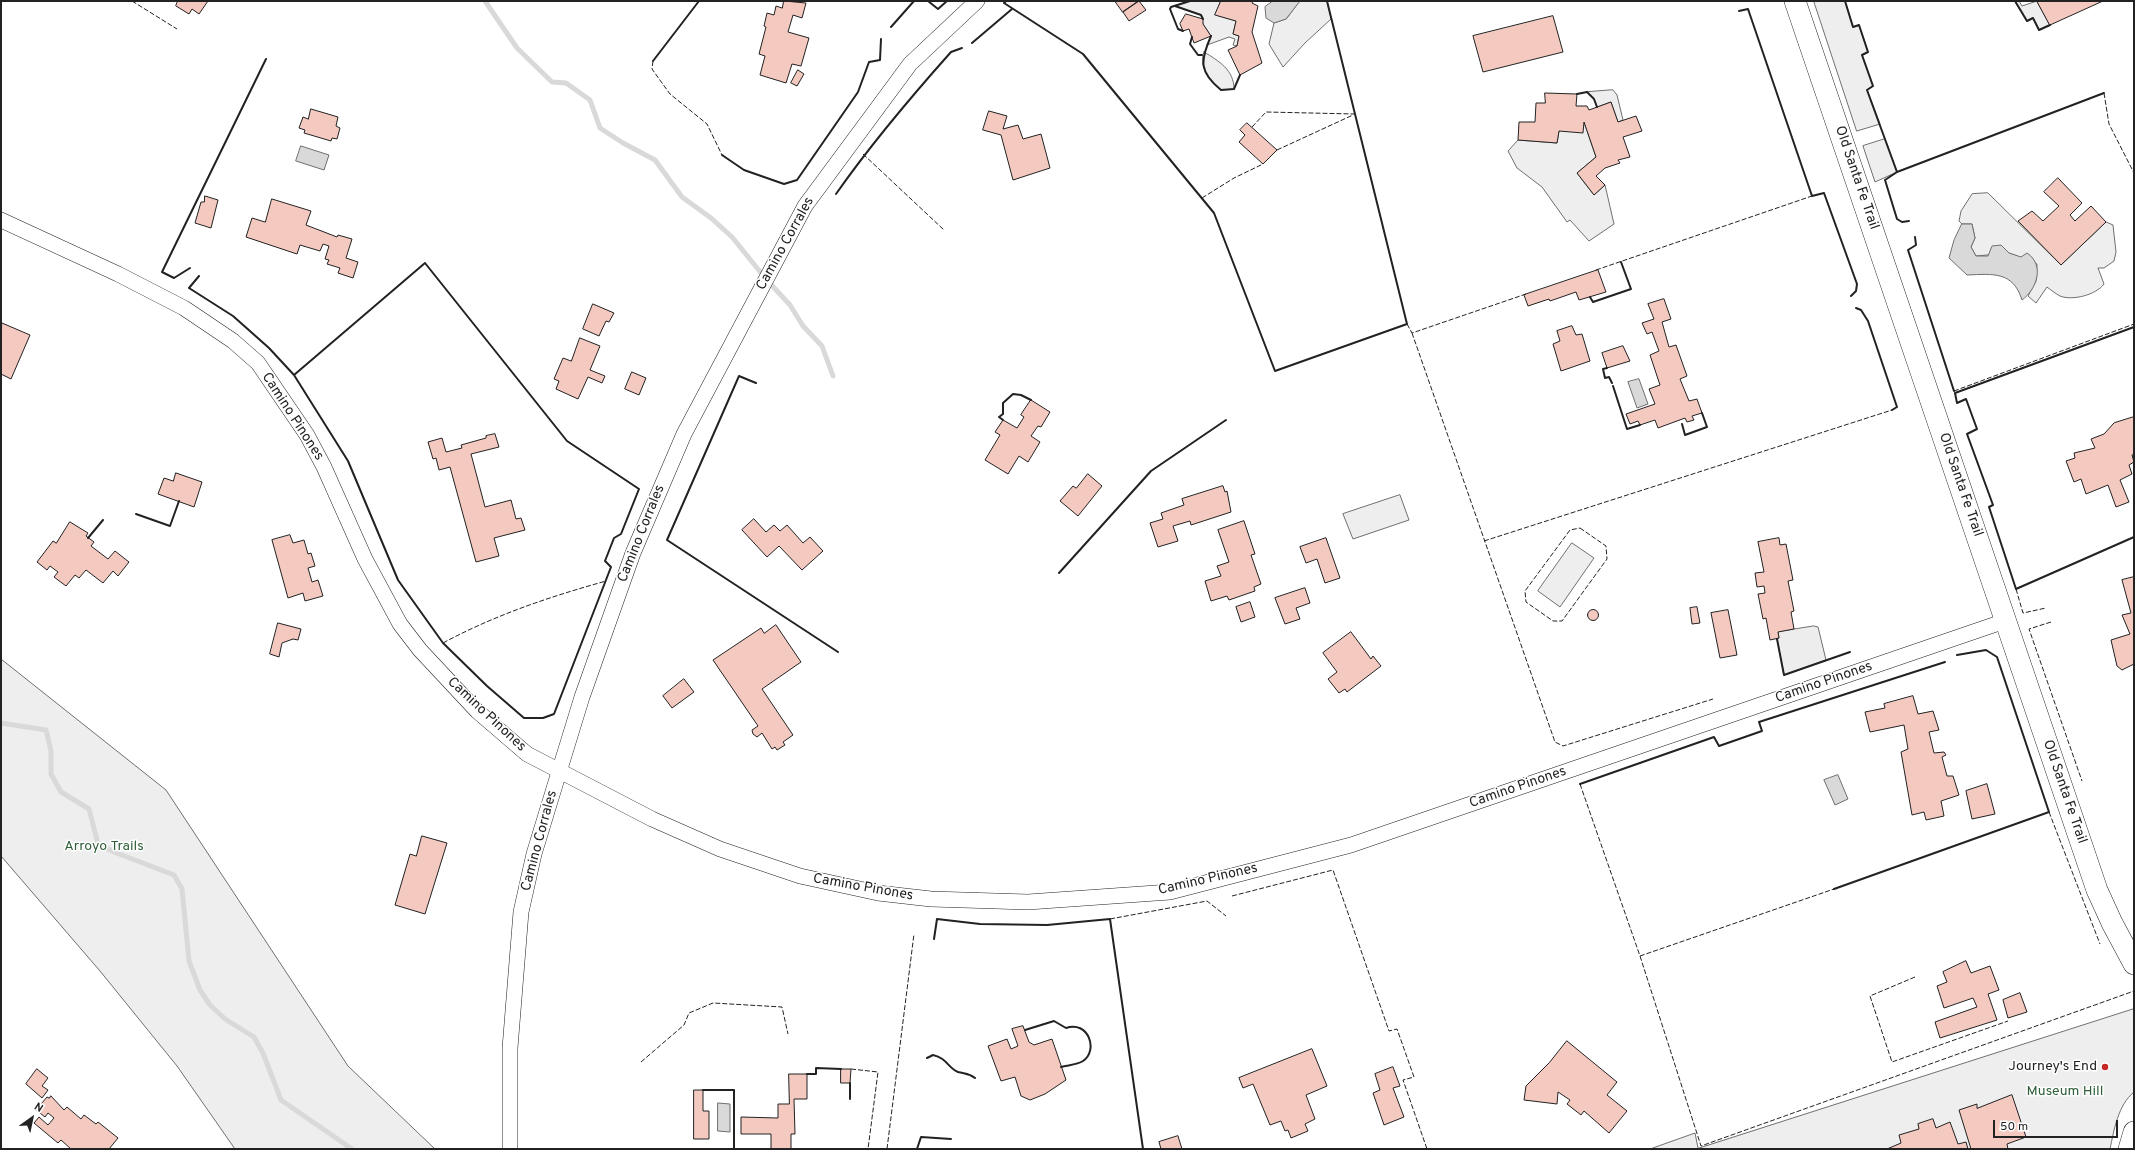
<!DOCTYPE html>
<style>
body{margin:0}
#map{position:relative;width:2135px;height:1150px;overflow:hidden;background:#fff;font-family:Overpass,sans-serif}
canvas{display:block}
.frame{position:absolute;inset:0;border:2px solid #222;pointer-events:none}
.north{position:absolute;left:12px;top:1098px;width:40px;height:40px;-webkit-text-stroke:3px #fff;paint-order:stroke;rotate:33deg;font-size:11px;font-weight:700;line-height:16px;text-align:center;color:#222}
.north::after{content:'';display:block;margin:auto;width:14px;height:18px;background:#222;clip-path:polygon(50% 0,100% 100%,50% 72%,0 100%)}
.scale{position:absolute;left:1993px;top:1120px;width:125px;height:18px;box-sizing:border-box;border:2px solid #222;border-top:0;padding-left:5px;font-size:12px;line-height:14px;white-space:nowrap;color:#222;-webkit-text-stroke:3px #fff;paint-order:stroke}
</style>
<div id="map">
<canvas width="2135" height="1150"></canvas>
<div class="frame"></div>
<div class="north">N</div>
<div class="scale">50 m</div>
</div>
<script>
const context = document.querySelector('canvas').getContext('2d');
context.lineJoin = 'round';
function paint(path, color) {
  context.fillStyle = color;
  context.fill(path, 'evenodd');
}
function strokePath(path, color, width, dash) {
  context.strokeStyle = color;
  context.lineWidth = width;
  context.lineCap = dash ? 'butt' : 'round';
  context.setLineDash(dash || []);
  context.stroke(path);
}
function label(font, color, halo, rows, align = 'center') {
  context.font = font + ' Overpass,sans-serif';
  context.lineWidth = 3;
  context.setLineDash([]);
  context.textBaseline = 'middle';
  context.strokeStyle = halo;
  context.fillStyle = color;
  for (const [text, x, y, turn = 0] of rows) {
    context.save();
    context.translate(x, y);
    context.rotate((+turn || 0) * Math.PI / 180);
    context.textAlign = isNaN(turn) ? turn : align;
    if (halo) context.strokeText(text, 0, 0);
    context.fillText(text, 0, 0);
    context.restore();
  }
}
const green = new Path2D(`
 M 1190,1 L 1221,1 L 1216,15 L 1236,21 L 1233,34 L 1239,36 L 1237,46 L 1233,45 L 1235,39 L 1229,37 L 1207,45 L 1211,36 L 1203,24 L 1201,15 L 1175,6 Z
 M 1300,1 L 1327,1 L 1331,19 L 1305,43 L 1283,67 L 1269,44 L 1274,23 L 1286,19 Z
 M 1814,1 L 1845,1 L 1853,27 L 1859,25 L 1868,52 L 1862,55 L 1873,86 L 1867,90 L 1880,124 L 1857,131 Z
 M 2015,1 L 2019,1 L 2022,6 L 2037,1 L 2050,25 L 2039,30 L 2033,18 L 2027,21 Z
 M 1204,52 C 1219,61 1234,70 1234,89 L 1221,90 C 1210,81 1198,67 1204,52 Z
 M 1613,90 L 1617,95 L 1623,120 L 1618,122 L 1611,102 L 1597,107 L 1594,99 L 1587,92 Z
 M 1584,122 L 1596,157 L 1577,173 L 1594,195 L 1605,185 L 1614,224 L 1589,241 L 1570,220 L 1567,222 L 1542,187 L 1517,168 L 1508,151 L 1518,140 L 1557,143 L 1559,131 Z
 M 1885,139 L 1897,172 L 1875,182 L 1863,146 Z
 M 1988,193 L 2061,265 L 2106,222 L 2113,225 L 2116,252 L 2114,261 L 2104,268 L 2098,268 L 2104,284 C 2096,295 2072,301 2060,296 C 2056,294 2051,290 2047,287 L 2036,303 L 2028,296 L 2036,281 L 2037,264 L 2009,253 L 1976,256 L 1971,247 L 1975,238 L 1972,224 L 1962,224 L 1959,221 L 1961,211 L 1972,194 Z
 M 1400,495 L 1409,520 L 1353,539 L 1343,514 Z
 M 1572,543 L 1594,558 L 1560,607 L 1538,591 Z
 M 1,659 L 166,790 L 348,1066 L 435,1149 L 235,1149 L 177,1066 L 100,971 L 1,856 Z
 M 2134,1009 L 2134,1092 C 2118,1105 2114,1130 2110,1149 L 1650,1149 L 1695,1133 L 1698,1148 Z`);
paint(green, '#eee');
strokePath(green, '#6f6f6f', 1);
const parking = new Path2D(`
 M 1814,626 L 1818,627 L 1826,660 L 1784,675 L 1777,639 L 1779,638 L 1778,632 Z`);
paint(parking, '#ededed');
strokePath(parking, '#6f6f6f', 1);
const water = new Path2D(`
 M 1273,1 L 1300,1 L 1286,19 L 1274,23 L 1266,18 L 1265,7 Z
 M 301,146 L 329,155 L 324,170 L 296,161 Z
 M 1962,224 L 1972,224 L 1975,238 L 1971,247 L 1976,256 L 1988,256 L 1992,246 L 2001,245 L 2009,253 L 2021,257 L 2027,253 C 2045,265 2037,289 2022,300 C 2013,271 1993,274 1967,275 L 1949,258 L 1954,240 Z
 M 1639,379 L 1648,404 L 1637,408 L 1628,382 Z
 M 1838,775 L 1848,799 L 1835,805 L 1824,780 Z
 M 718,1103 L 730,1104 L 730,1132 L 718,1131 Z`);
paint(water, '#d9d9d9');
strokePath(water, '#6f6f6f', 1);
strokePath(new Path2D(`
 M 485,1 L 517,48 L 552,82 L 566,83 L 590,100 L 600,128 L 623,143 L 655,160 L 682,197 L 711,218 L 732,237 L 766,279 L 790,305 L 803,326 L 822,346 L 833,376
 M 1,723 L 46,730 L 51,751 L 51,774 L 61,792 L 89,809 L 98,844 L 114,852 L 174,875 L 182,889 L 189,961 L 200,990 L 210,1005 L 225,1019 L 254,1037 L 263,1053 L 281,1100 L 352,1149`), '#d9d9d9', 5);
const building = new Path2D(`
 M 178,1 L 208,1 L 199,14 L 192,9 L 189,14 L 176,6 Z
 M 784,1 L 806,3 L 802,18 L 793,15 L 788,32 L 809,38 L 801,66 L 792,64 L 786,83 L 760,75 L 765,56 L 759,54 L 766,27 L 764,26 L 767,13 L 774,15 L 776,6 L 782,8 Z
 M 1115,1 L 1139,1 L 1123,12 Z
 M 1139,1 L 1146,10 L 1129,21 L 1123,12 Z
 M 1221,1 L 1253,1 L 1252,3 L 1258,6 L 1252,32 L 1262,63 L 1240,75 L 1228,50 L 1237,46 L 1239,36 L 1233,34 L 1236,21 L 1215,15 Z
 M 2037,1 L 2103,1 L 2050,25 Z
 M 1186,14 L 1203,19 L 1203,24 L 1211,36 L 1194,43 L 1189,29 L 1183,31 L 1180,24 Z
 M 1553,16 L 1563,52 L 1483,72 L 1473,36 Z
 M 798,70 L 804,74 L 797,86 L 791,83 Z
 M 1545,93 L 1577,94 L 1576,106 L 1587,106 L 1589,110 L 1611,102 L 1618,122 L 1636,116 L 1642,131 L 1623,137 L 1630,157 L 1618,160 L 1620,163 L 1605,168 L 1596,176 L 1605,185 L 1594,195 L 1577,173 L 1596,157 L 1584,122 L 1583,133 L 1559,131 L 1557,143 L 1518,140 L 1519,122 L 1535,122 L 1536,103 L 1545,103 Z
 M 311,109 L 338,117 L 336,126 L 340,128 L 337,139 L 332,138 L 331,141 L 304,133 L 305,130 L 299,128 L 303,117 L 308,119 Z
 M 989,111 L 1007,116 L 1003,129 L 1018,125 L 1023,139 L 1041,134 L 1050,168 L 1013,180 L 1001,135 L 983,130 Z
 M 1247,123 L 1277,150 L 1263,164 L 1239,142 L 1245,135 L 1240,130 Z
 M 2058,178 L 2082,203 L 2070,215 L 2075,221 L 2091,206 L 2106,222 L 2061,265 L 2018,221 L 2032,211 L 2043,221 L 2059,206 L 2044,192 Z
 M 205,196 L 218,200 L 211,228 L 195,223 L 201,202 L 204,202 Z
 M 272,199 L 311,211 L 306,225 L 337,237 L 338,235 L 352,239 L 346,258 L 358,262 L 353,278 L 338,273 L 340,268 L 327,264 L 329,260 L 325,259 L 329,246 L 323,244 L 320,251 L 300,245 L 297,254 L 246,237 L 252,218 L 265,222 Z
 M 1598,270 L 1606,292 L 1579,300 L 1576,292 L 1550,301 L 1549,299 L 1528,306 L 1524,295 Z
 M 1664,299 L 1671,319 L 1662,322 L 1669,347 L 1676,345 L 1687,376 L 1680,379 L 1689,401 L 1697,399 L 1702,413 L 1692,416 L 1694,420 L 1687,422 L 1685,418 L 1658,428 L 1655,420 L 1640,425 L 1638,421 L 1630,424 L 1626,414 L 1655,404 L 1649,389 L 1660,385 L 1650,355 L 1659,351 L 1652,332 L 1647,334 L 1642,323 L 1654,319 L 1648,304 Z
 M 593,304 L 614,313 L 609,322 L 606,321 L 599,336 L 583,329 Z
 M 2,323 L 30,335 L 11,379 L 1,374 Z
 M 1572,326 L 1576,335 L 1582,334 L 1590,361 L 1561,371 L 1553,344 L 1560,341 L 1557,331 Z
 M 580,338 L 600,346 L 590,370 L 605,376 L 602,383 L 588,377 L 578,399 L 556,389 L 559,381 L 554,379 L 563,358 L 571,361 Z
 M 1623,346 L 1630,361 L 1607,368 L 1602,353 Z
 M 632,372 L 646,378 L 639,395 L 625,389 Z
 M 1031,400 L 1050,412 L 1041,427 L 1038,426 L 1031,436 L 1040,442 L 1028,462 L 1019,456 L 1008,474 L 985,460 L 1000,435 L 995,432 L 1003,420 L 1017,428 L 1024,417 L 1021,415 Z
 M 2134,417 L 2134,454 L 2132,455 L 2134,462 L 2129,465 L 2132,474 L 2120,480 L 2129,502 L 2116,507 L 2108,485 L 2086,494 L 2081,479 L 2074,482 L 2066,461 L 2075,458 L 2074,453 L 2095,448 L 2091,439 L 2104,434 L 2114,423 Z
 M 495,434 L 499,447 L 471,454 L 485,507 L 511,500 L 516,519 L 521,518 L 525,530 L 494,538 L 499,556 L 476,562 L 450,467 L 439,470 L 436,458 L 433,459 L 428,442 L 442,438 L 446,452 L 462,448 L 461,445 L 486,438 L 486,436 Z
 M 176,473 L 202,482 L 194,507 L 158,494 L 164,478 L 173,481 Z
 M 1088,474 L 1102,486 L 1078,516 L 1060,501 L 1073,486 L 1076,488 Z
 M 1223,486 L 1225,492 L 1227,491 L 1231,512 L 1191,525 L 1190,521 L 1173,526 L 1178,541 L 1158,547 L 1150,523 L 1163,519 L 1161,513 L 1184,505 L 1182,499 Z
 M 754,519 L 766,532 L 774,525 L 780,531 L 787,525 L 803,543 L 810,537 L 823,551 L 802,570 L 779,546 L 767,557 L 742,530 Z
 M 1244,521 L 1255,554 L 1251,555 L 1261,584 L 1254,587 L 1255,591 L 1229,600 L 1227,596 L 1211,601 L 1205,581 L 1221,576 L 1217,566 L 1229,562 L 1218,530 Z
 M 70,522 L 88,533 L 86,536 L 94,542 L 91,546 L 108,559 L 115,551 L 129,562 L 118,576 L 113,571 L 103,583 L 86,570 L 79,578 L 75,575 L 66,586 L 54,577 L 58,572 L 50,566 L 47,570 L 37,562 L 53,541 L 56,543 Z
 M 290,535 L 293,543 L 304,540 L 308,554 L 311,553 L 315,566 L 308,568 L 312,582 L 318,580 L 323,596 L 305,601 L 303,593 L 288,598 L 272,540 Z
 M 1326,538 L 1340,578 L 1325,583 L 1317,559 L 1306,563 L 1300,547 Z
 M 1779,538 L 1780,545 L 1786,544 L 1793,580 L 1788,581 L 1794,611 L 1791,612 L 1794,629 L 1778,632 L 1779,638 L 1770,640 L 1766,618 L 1763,619 L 1758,594 L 1765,593 L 1764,586 L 1757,587 L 1755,573 L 1764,572 L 1758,542 Z
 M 2134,577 L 2134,664 L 2122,670 L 2117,666 L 2111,640 L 2130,634 L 2122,615 L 2131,613 L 2122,580 Z
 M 1305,588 L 1310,603 L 1296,608 L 1300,619 L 1285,624 L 1275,598 Z
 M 1250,602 L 1255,617 L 1241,622 L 1236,607 Z
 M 1697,607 L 1700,623 L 1692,624 L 1690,608 Z
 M1587.5 615a5.5 5.5 0 1 1 11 0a5.5 5.5 0 1 1-11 0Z
 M 1728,610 L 1737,655 L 1720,658 L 1711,613 Z
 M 278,623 L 301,629 L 298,640 L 293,639 L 282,643 L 279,657 L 270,654 Z
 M 776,625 L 801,662 L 762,689 L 793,735 L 783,742 L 785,745 L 777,750 L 775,747 L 772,749 L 762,733 L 757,737 L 753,734 L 752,730 L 758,726 L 713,660 L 761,628 L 764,633 Z
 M 1351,632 L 1371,659 L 1373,656 L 1381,666 L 1347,692 L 1345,689 L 1339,693 L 1328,679 L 1337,672 L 1323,653 Z
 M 684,679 L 694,692 L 672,708 L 663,696 Z
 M 1913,696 L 1918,714 L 1933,711 L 1939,730 L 1929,732 L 1934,753 L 1944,752 L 1946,755 L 1942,757 L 1947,776 L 1953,776 L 1959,795 L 1941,801 L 1944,816 L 1926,820 L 1924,812 L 1912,815 L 1901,752 L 1908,749 L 1904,725 L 1870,732 L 1865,712 L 1885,708 L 1884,704 Z
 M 1987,784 L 1995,814 L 1972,819 L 1966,791 Z
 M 422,836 L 447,843 L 425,914 L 395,905 L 410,854 L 416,856 Z
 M 1966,961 L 1971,973 L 1990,966 L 1999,990 L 1988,994 L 1997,1020 L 1940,1038 L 1935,1022 L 1977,1007 L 1973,998 L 1944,1008 L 1937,986 L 1947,982 L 1943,972 Z
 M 2020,993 L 2027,1012 L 2008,1018 L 2003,1000 Z
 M 1023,1026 L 1029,1042 L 1034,1045 L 1052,1039 L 1066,1080 L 1045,1094 L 1030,1100 L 1021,1096 L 1015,1077 L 1001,1081 L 988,1046 L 1007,1039 L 1011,1049 L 1018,1046 L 1012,1029 Z
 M 1567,1041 L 1617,1082 L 1607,1095 L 1627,1111 L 1609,1133 L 1584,1111 L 1581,1115 L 1567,1104 L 1570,1100 L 1558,1092 L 1557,1104 L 1524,1100 L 1526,1086 L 1549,1063 Z
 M 1312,1049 L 1327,1086 L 1306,1095 L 1315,1119 L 1305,1124 L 1308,1131 L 1291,1138 L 1288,1130 L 1285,1131 L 1281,1121 L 1270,1125 L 1253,1084 L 1243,1088 L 1239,1078 Z
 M 1393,1067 L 1400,1086 L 1393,1088 L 1404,1117 L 1384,1125 L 1373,1093 L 1380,1090 L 1375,1074 Z
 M 37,1069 L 48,1078 L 42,1086 L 48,1090 L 42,1098 L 26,1084 Z
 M 841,1069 L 851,1069 L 850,1083 L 841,1083 Z
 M 789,1074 L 807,1074 L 807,1099 L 794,1099 L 795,1134 L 791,1134 L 791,1149 L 771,1149 L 771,1134 L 741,1134 L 741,1117 L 778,1118 L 778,1104 L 789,1104 Z
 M 694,1090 L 703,1090 L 703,1111 L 709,1111 L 709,1139 L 694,1139 Z
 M 2012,1095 L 2026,1137 L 2007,1144 L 2008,1149 L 1971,1149 L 1959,1110 L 1977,1104 L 1977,1108 Z
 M 51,1096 L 64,1110 L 67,1107 L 81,1119 L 84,1115 L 96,1124 L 98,1122 L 118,1138 L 109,1149 L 71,1149 L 61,1140 L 58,1143 L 34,1123 L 39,1117 L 48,1125 L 54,1118 L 48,1113 L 45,1117 L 36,1110 L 47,1097 L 49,1098 Z
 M 1933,1119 L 1936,1128 L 1950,1122 L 1958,1144 L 1966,1142 L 1968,1149 L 1887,1149 L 1901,1143 L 1899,1135 L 1919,1129 L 1918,1124 Z
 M 1178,1136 L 1182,1149 L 1161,1149 L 1159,1142 Z`);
paint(building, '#f3c9c0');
strokePath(building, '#222', 1);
const street = new Path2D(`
 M 1,220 L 118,274 L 184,308 L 233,341 L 258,363 L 307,435 L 324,467 L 365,559 L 400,624 L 420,650 L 477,711 L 527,754 L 652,819 L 720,849 L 800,876 L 878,893 L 931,899 L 1028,902 L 1170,892 L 1351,845 L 2005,621
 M 510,1149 L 510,1048 L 521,912 L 534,854 L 559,772 L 582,697 L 633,553 L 684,434 L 805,206 L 910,64 L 977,1`);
const secondary = new Path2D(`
 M 1795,1 L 2097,890 L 2112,923 L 2134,964
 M 2129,1149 L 2134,1132`);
strokePath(street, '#222', 16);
strokePath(secondary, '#222', 22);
strokePath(street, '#fff', 15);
strokePath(secondary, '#fff', 21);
strokePath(new Path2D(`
 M 132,1 L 177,29
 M 653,61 L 652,69 L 670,94 L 707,124 L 722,155
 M 2104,93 L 2109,124 L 2134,173
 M 1252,127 L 1266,112 L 1355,114
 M 1277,150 L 1353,115
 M 863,154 L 944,230
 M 1202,198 L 1234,178 L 1263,164
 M 1596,270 L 1812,196
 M 1407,324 L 1412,333 L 1526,294
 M 1412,333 L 1555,742 L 1563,746 L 1713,699
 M 1954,391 L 2134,324
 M 1580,528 L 1606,546 L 1607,559 L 1562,621 L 1553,621 L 1526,602 L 1525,591 L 1570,530 Z
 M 1484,541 L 1892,410
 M 2016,589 L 2023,613 L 2046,608
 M 2051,622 L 2029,629 L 2082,781
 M 443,643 C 495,615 549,597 606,581
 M 1580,784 L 1640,956 L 1834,889
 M 2049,812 L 2100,944
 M 1232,896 L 1333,870 L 1389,1031 L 1397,1029 L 1414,1077 L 1403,1080 L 1427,1149
 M 1110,919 L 1207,901 L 1226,916
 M 1640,956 L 1701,1146 L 2134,991
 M 1915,977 L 1870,996 L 1892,1062 L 2008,1021
 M 641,1062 L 684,1025 L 689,1013 L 713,1003 L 782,1007 L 788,1034
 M 851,1069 L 878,1072 L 868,1149
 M 887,1149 L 914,934`), '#222', 1, [5, 2]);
strokePath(new Path2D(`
 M 928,1 L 938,9 L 947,1
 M 1006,1 L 1004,3 L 1083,54 L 1214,213 L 1275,371 L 1407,324 L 1327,1
 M 1845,1 L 1853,27 L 1859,25 L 1868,52 L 1862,55 L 1873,86 L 1867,90 L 1897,172 L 2104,93
 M 2015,1 L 2027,21 L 2033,18 L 2039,30 L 2050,25
 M 1175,6 L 1201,15 L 1203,19
 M 1739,11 L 1748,9 L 1812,196 L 1824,193 L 1857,284 L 1856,291 L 1851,296
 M 891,27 L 914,1
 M 1183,31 L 1178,29 L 1170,9 L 1171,7 L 1190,1
 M 1211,36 C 1200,61 1199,72 1221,90 L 1234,89 L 1240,75
 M 1192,37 L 1190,44 L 1198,55 L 1202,55
 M 972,43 L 1012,9
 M 653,61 L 699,1
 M 1577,94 L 1587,92 L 1594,99 L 1597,107
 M 722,155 L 744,170 L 784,184 L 797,180 L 858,92 L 869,62 L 880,60 L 881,39
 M 1897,172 L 1885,180 L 1897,219 L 1902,222 L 1909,221
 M 836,194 C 871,144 910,98 951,52 L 962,48
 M 1915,237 L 1916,245 L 1908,250 L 1954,391
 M 190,268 L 174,278 L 162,272 L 266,59
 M 199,276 L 189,288 L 233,316 L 269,348 L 294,375 L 425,263 L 567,441 L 639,489 L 621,534 L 614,538 L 605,561 L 611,567 L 554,714 L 543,718 L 524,718 L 487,686 L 443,643 L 398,580 L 348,461 L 294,375
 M 1590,297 L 1593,302 L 1631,289 L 1621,262
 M 1856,308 L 1861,310 L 1868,321 L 1897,407 L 1892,410
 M 2134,327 L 1955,393 L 1957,403 L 1966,399 L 1977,429 L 1967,434 L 1993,505 L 1989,507 L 2016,589 L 2134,537
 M 1607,368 L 1603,369 L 1605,378 L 1609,377 L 1612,383
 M 756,383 L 739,376 L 667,540 L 838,652
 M 1613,386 L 1627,429 L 1640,425
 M 1003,420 L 999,417 L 1003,414 L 1003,403 L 1013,394 L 1021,395 L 1031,400
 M 1682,424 L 1685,435 L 1707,427 L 1702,413
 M 136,514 L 170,526 L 179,501
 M 88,538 L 103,520
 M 1059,573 L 1151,471 L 1226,420
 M 1777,639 L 1784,675 L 1850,652
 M 1580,784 L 1714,737 L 1719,746 L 1762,731 L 1759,722 L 1945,662
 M 1834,889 L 2049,812 L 1997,657 L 1986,650 L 1957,655
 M 934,939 L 937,919 L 980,924 L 1047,925 L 1110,919 L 1143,1149
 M 1025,1030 L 1054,1021 L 1066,1028 C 1088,1020 1099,1050 1083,1061 C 1077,1065 1068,1065 1061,1067
 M 927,1058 L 933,1055 C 947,1058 948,1068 958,1072 C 966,1074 969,1073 975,1078
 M 807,1074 L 816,1074 L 816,1068 L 841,1069
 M 703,1090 L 734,1090 L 734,1149
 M 850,1099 L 850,1083
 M 917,1149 L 921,1137 L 951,1139`), '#222', 2);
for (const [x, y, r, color] of [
 [2105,1067,4,"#c62828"]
]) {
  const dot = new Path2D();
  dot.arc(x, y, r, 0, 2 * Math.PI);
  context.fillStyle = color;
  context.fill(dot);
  strokePath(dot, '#fff', 1.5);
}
label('14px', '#222', '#fff', [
 ["Old Santa Fe Trail",1856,178,71],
 ["Camino Corrales",786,244,-61],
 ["Camino Pinones",292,417,57],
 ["Old Santa Fe Trail",1960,485,71],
 ["Camino Corrales",642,534,-68],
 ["Camino Pinones",1824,683,-19],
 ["Camino Pinones",486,715,43],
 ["Camino Pinones",1518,788,-19],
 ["Old Santa Fe Trail",2064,792,71],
 ["Camino Corrales",540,841,-75],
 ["Camino Pinones",1208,880,-13],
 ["Camino Pinones",863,888,10]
]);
label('14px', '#2f5e38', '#fff', [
 ["Arroyo Trails",104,847],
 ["Museum Hill",2065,1092]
]);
label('14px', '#222', '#fff', [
 ["Journey's End",2097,1067]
], 'right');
</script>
